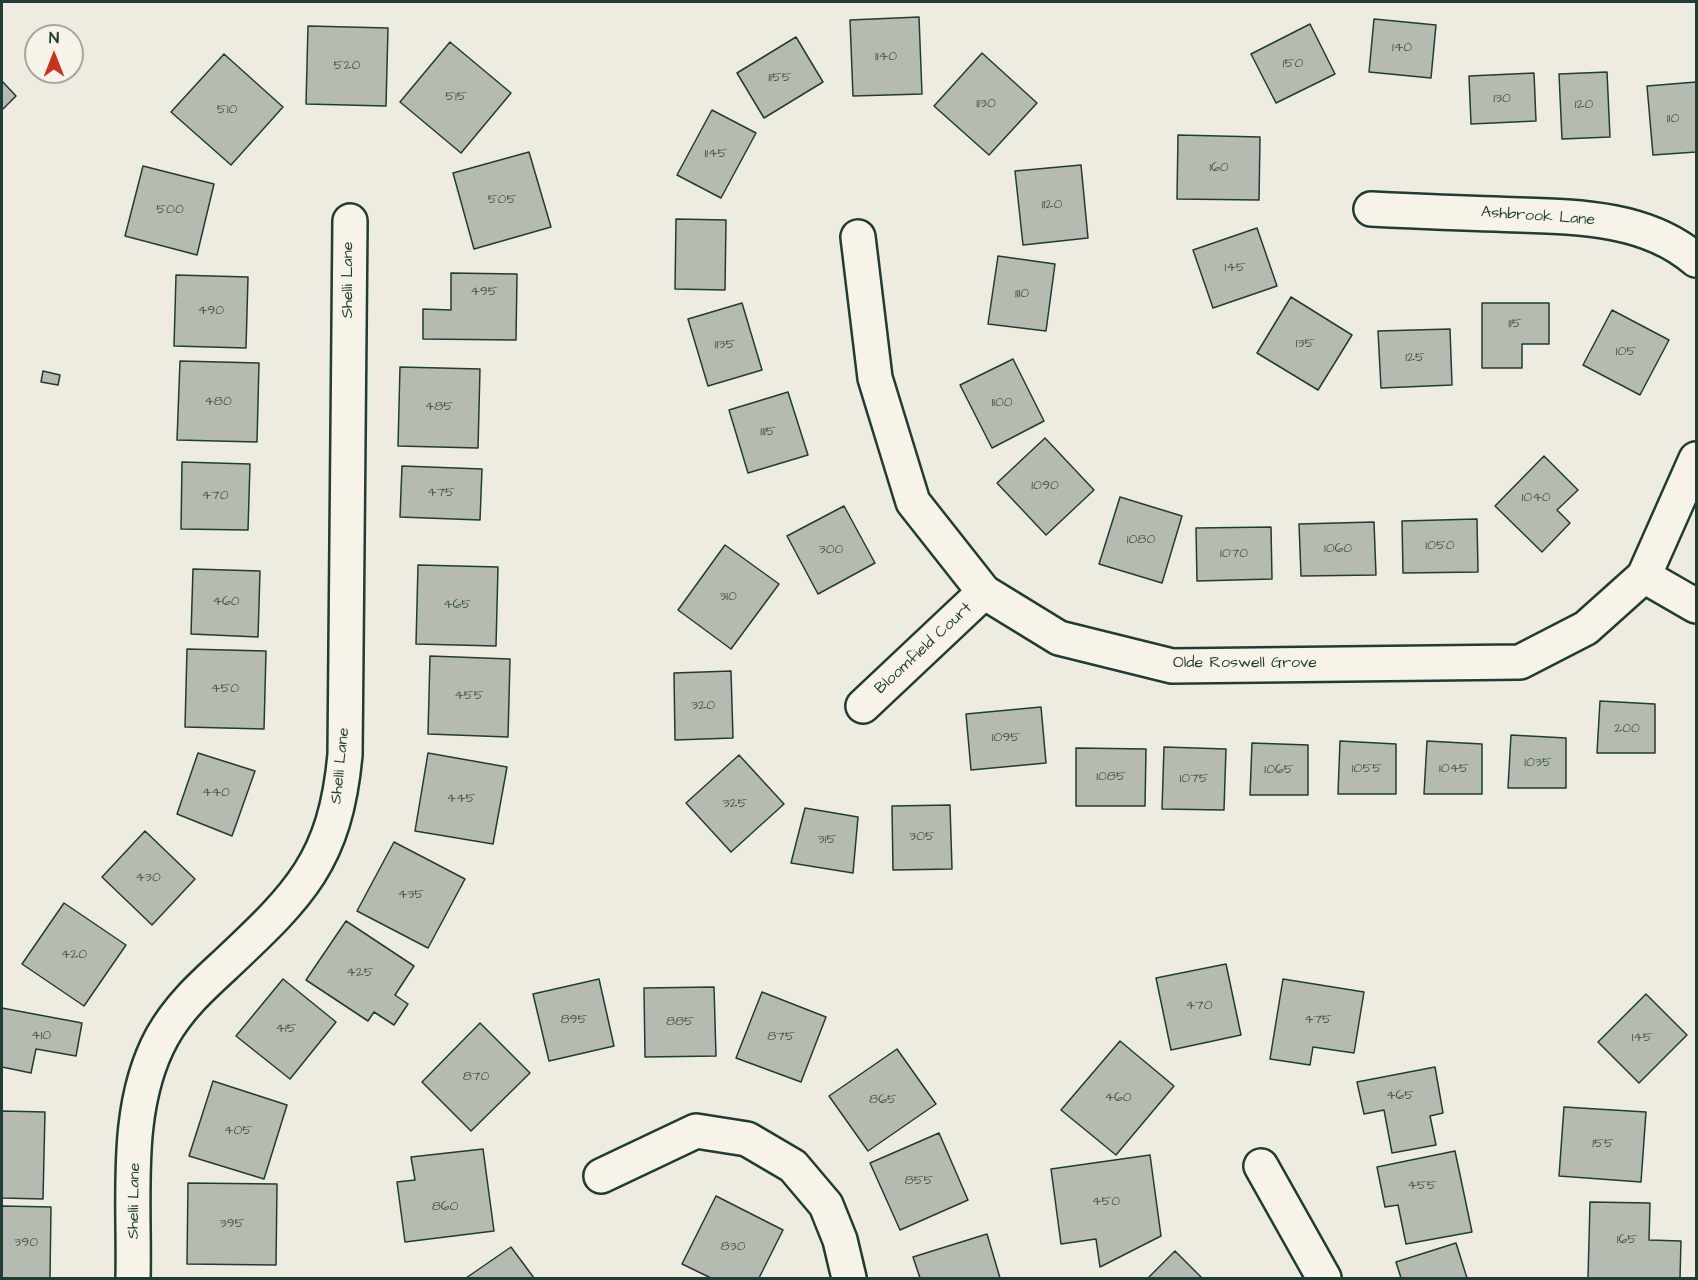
<!DOCTYPE html>
<style>
body{margin:0}
#map{position:relative;width:1698px;height:1280px;overflow:hidden;background:#eeece1;font-family:"Architects Daughter",sans-serif}
canvas{display:block}
.frame{position:absolute;inset:0;border:3px solid #1f3d34;pointer-events:none}
.north{position:absolute;left:24px;top:24px;width:60px;height:60px;box-sizing:border-box;background:#f7f3e8;border:2px solid #a1aaa0;border-radius:50%;rotate:0deg;font-size:16px;font-weight:700;line-height:24px;text-align:center;color:#1f3d34}
.north::after{content:'';display:block;margin:auto;width:21px;height:27px;background:#c8321e;clip-path:polygon(50% 0,100% 100%,50% 72%,0 100%)}
</style>
<div id="map">
<canvas width="1698" height="1280"></canvas>
<div class="frame"></div>
<div class="north">N</div>
</div>
<script>
const context = document.querySelector('canvas').getContext('2d');
context.lineJoin = 'round';
function paint(path, color) {
  context.fillStyle = color;
  context.fill(path, 'evenodd');
}
function strokePath(path, color, width, dash) {
  context.strokeStyle = color;
  context.lineWidth = width;
  context.lineCap = dash ? 'butt' : 'round';
  context.setLineDash(dash || []);
  context.stroke(path);
}
function label(font, color, halo, rows, align = 'center') {
  context.font = font + ' "Architects Daughter",sans-serif';
  context.lineWidth = 5;
  context.setLineDash([]);
  context.textBaseline = 'middle';
  context.strokeStyle = halo;
  context.fillStyle = color;
  for (const [text, x, y, turn = 0] of rows) {
    context.save();
    context.translate(x, y);
    context.rotate((+turn || 0) * Math.PI / 180);
    context.textAlign = isNaN(turn) ? turn : align;
    if (halo) context.strokeText(text, 0, 0);
    context.fillText(text, 0, 0);
    context.restore();
  }
}
const building = new Path2D(`
 M 919,17 L 922,94 L 853,96 L 850,20 Z
 M 1374,19 L 1436,25 L 1431,78 L 1369,72 Z
 M 1310,24 L 1335,74 L 1276,103 L 1251,54 Z
 M 308,26 L 388,28 L 386,106 L 306,104 Z
 M 796,37 L 823,82 L 764,118 L 737,73 Z
 M 450,42 L 511,93 L 461,153 L 400,102 Z
 M 982,53 L 1037,103 L 989,155 L 934,106 Z
 M 224,54 L 283,107 L 231,165 L 171,112 Z
 M 1607,72 L 1610,137 L 1562,139 L 1559,74 Z
 M 1534,73 L 1536,121 L 1471,124 L 1469,76 Z
 M 2,81 L 16,96 L 2,110 Z
 M 1696,82 L 1696,152 L 1653,155 L 1647,86 Z
 M 712,110 L 756,133 L 721,198 L 677,175 Z
 M 1178,135 L 1260,137 L 1259,200 L 1177,199 Z
 M 529,152 L 551,227 L 474,249 L 453,173 Z
 M 1081,165 L 1088,238 L 1023,245 L 1015,171 Z
 M 143,166 L 214,184 L 197,255 L 125,236 Z
 M 676,219 L 726,220 L 725,290 L 675,289 Z
 M 1257,228 L 1277,286 L 1213,308 L 1193,250 Z
 M 998,256 L 1055,264 L 1046,331 L 988,324 Z
 M 451,273 L 517,274 L 516,340 L 423,339 L 423,309 L 451,310 Z
 M 176,275 L 248,277 L 246,348 L 174,346 Z
 M 1291,297 L 1352,335 L 1318,390 L 1257,353 Z
 M 742,303 L 762,370 L 708,386 L 688,319 Z
 M 1482,303 L 1549,303 L 1549,344 L 1522,344 L 1522,368 L 1482,368 Z
 M 1612,310 L 1669,340 L 1640,395 L 1583,365 Z
 M 1450,329 L 1452,385 L 1381,388 L 1378,331 Z
 M 1013,359 L 1044,421 L 992,448 L 960,385 Z
 M 180,361 L 259,363 L 257,442 L 177,440 Z
 M 400,367 L 480,369 L 478,448 L 398,446 Z
 M 43,371 L 60,375 L 58,385 L 41,382 Z
 M 788,392 L 808,455 L 748,473 L 729,410 Z
 M 1045,438 L 1094,490 L 1046,535 L 997,483 Z
 M 1544,456 L 1578,490 L 1557,510 L 1570,523 L 1542,552 L 1495,506 Z
 M 182,462 L 250,464 L 248,530 L 181,529 Z
 M 402,466 L 482,469 L 480,520 L 400,517 Z
 M 1120,497 L 1182,516 L 1162,583 L 1099,564 Z
 M 844,506 L 875,563 L 818,594 L 787,536 Z
 M 1477,519 L 1478,572 L 1403,573 L 1402,521 Z
 M 1374,522 L 1376,575 L 1301,576 L 1299,524 Z
 M 1271,527 L 1272,579 L 1197,581 L 1196,528 Z
 M 725,545 L 779,584 L 731,649 L 678,610 Z
 M 418,565 L 498,567 L 496,646 L 416,644 Z
 M 193,569 L 260,571 L 258,637 L 191,634 Z
 M 187,649 L 266,651 L 264,729 L 185,727 Z
 M 430,656 L 510,659 L 508,737 L 428,734 Z
 M 731,671 L 733,738 L 675,740 L 674,673 Z
 M 1600,701 L 1655,704 L 1655,753 L 1597,753 Z
 M 1041,707 L 1046,763 L 971,770 L 966,714 Z
 M 1511,735 L 1566,738 L 1566,788 L 1508,788 Z
 M 1340,741 L 1396,744 L 1396,794 L 1338,794 Z
 M 1427,741 L 1482,744 L 1482,794 L 1424,794 Z
 M 1252,743 L 1308,745 L 1308,795 L 1250,795 Z
 M 1164,747 L 1226,749 L 1224,810 L 1162,809 Z
 M 1076,748 L 1146,749 L 1145,806 L 1076,806 Z
 M 198,753 L 255,771 L 232,836 L 177,814 Z
 M 428,753 L 507,767 L 493,844 L 415,831 Z
 M 739,755 L 784,804 L 731,852 L 686,803 Z
 M 950,805 L 952,869 L 893,870 L 892,806 Z
 M 805,808 L 858,817 L 853,873 L 791,863 Z
 M 145,831 L 195,879 L 152,925 L 102,877 Z
 M 394,842 L 465,879 L 428,948 L 357,911 Z
 M 64,903 L 126,945 L 84,1006 L 22,964 Z
 M 346,921 L 414,966 L 395,995 L 408,1004 L 394,1025 L 374,1012 L 368,1021 L 306,980 Z
 M 1226,964 L 1241,1035 L 1171,1050 L 1156,978 Z
 M 283,979 L 336,1022 L 290,1079 L 236,1036 Z
 M 599,979 L 614,1046 L 549,1061 L 533,994 Z
 M 1283,979 L 1364,992 L 1354,1053 L 1313,1047 L 1310,1065 L 1270,1059 Z
 M 714,987 L 716,1056 L 645,1057 L 644,988 Z
 M 762,992 L 826,1017 L 801,1082 L 736,1058 Z
 M 1646,994 L 1687,1035 L 1639,1083 L 1598,1042 Z
 M 2,1008 L 82,1023 L 76,1056 L 36,1049 L 31,1073 L 2,1067 Z
 M 480,1023 L 530,1073 L 471,1131 L 422,1082 Z
 M 1120,1041 L 1174,1086 L 1116,1155 L 1061,1110 Z
 M 897,1049 L 936,1104 L 868,1151 L 829,1096 Z
 M 1435,1067 L 1443,1113 L 1430,1116 L 1436,1145 L 1392,1153 L 1384,1110 L 1364,1114 L 1357,1082 Z
 M 213,1081 L 287,1105 L 264,1179 L 189,1156 Z
 M 1564,1107 L 1646,1112 L 1641,1182 L 1559,1176 Z
 M 2,1111 L 45,1112 L 43,1199 L 2,1198 Z
 M 939,1133 L 968,1200 L 900,1230 L 870,1163 Z
 M 483,1149 L 494,1231 L 405,1242 L 397,1182 L 415,1180 L 411,1157 Z
 M 1455,1151 L 1472,1232 L 1406,1244 L 1398,1205 L 1385,1207 L 1377,1167 Z
 M 1150,1155 L 1161,1236 L 1100,1267 L 1096,1239 L 1061,1244 L 1051,1169 Z
 M 188,1183 L 277,1184 L 276,1265 L 187,1264 Z
 M 716,1196 L 783,1230 L 759,1278 L 711,1278 L 682,1264 Z
 M 1590,1202 L 1650,1203 L 1649,1240 L 1681,1241 L 1680,1278 L 1588,1278 Z
 M 2,1206 L 51,1207 L 50,1278 L 2,1278 Z
 M 987,1234 L 1000,1278 L 920,1278 L 913,1257 Z
 M 1456,1243 L 1467,1278 L 1401,1278 L 1396,1262 Z
 M 511,1247 L 534,1278 L 466,1278 Z
 M 1175,1251 L 1202,1278 L 1148,1278 Z`);
paint(building, '#b5bbb0');
strokePath(building, '#1f3d34', 1.5);
const minor = new Path2D(`
 M 1371,209 C 1412,211 1454,213 1495,214 C 1562,217 1642,213 1696,260
 M 858,237 L 875,378 L 913,502 L 984,592 L 1059,638 L 1172,666 L 1520,662 L 1586,628 L 1644,576 L 1696,459
 M 1644,576 L 1696,606
 M 863,706 L 984,592
 M 1261,1166 L 1324,1278
 M 601,1176 L 696,1131 L 747,1139 L 793,1166 L 826,1205 L 840,1240 L 849,1278
 M 133,1278 C 135,1200 123,1108 162,1037 C 178,1008 201,987 225,965 C 299,895 335,862 345,755 L 350,221`);
strokePath(minor, '#1f3d34', 38);
strokePath(minor, '#f7f3e8', 33);
label('14px', '#445c53', null, [
 ["140",1402,48],
 ["1140",886,57],
 ["150",1293,64],
 ["520",347,66],
 ["1155",780,78],
 ["515",456,97],
 ["130",1502,99],
 ["1130",986,104],
 ["120",1584,105],
 ["510",227,110],
 ["110",1673,119],
 ["1145",716,154],
 ["160",1219,168],
 ["505",502,200],
 ["1120",1052,205],
 ["500",170,210],
 ["145",1235,268],
 ["495",484,292],
 ["1110",1022,294],
 ["490",211,311],
 ["115",1515,324],
 ["135",1305,344],
 ["1135",725,345],
 ["105",1626,352],
 ["125",1415,358],
 ["480",218,402],
 ["1100",1002,403],
 ["485",439,407],
 ["1115",768,432],
 ["1090",1045,486],
 ["475",441,493],
 ["470",215,496],
 ["1040",1536,498],
 ["1080",1141,540],
 ["1050",1440,546],
 ["1060",1338,549],
 ["300",831,550],
 ["1070",1234,554],
 ["310",728,597],
 ["460",226,602],
 ["465",457,605],
 ["450",225,689],
 ["455",469,696],
 ["320",703,706],
 ["200",1627,729],
 ["1095",1006,738],
 ["1035",1538,763],
 ["1055",1367,769],
 ["1045",1454,769],
 ["1065",1279,770],
 ["1085",1111,777],
 ["1075",1194,779],
 ["440",216,793],
 ["445",461,799],
 ["325",735,804],
 ["305",922,837],
 ["315",827,840],
 ["430",148,878],
 ["435",411,895],
 ["420",74,955],
 ["425",360,973],
 ["470",1199,1006],
 ["895",574,1020],
 ["475",1318,1020],
 ["885",680,1022],
 ["415",286,1029],
 ["410",41,1036],
 ["875",781,1037],
 ["145",1642,1038],
 ["870",476,1077],
 ["465",1400,1096],
 ["460",1118,1098],
 ["865",883,1100],
 ["405",238,1131],
 ["155",1603,1144],
 ["855",919,1181],
 ["455",1422,1186],
 ["450",1106,1202],
 ["860",445,1207],
 ["395",232,1224],
 ["165",1627,1240],
 ["390",26,1243],
 ["830",733,1247]
]);
label('16px', '#1f3d34', '#f7f3e8', [
 ["Ashbrook Lane",1538,217,4],
 ["Shelli Lane",349,280,-90],
 ["Bloomfield Court",924,649,-43],
 ["Olde Roswell Grove",1245,664],
 ["Shelli Lane",341,766,-84],
 ["Shelli Lane",135,1201,-89]
]);
</script>
